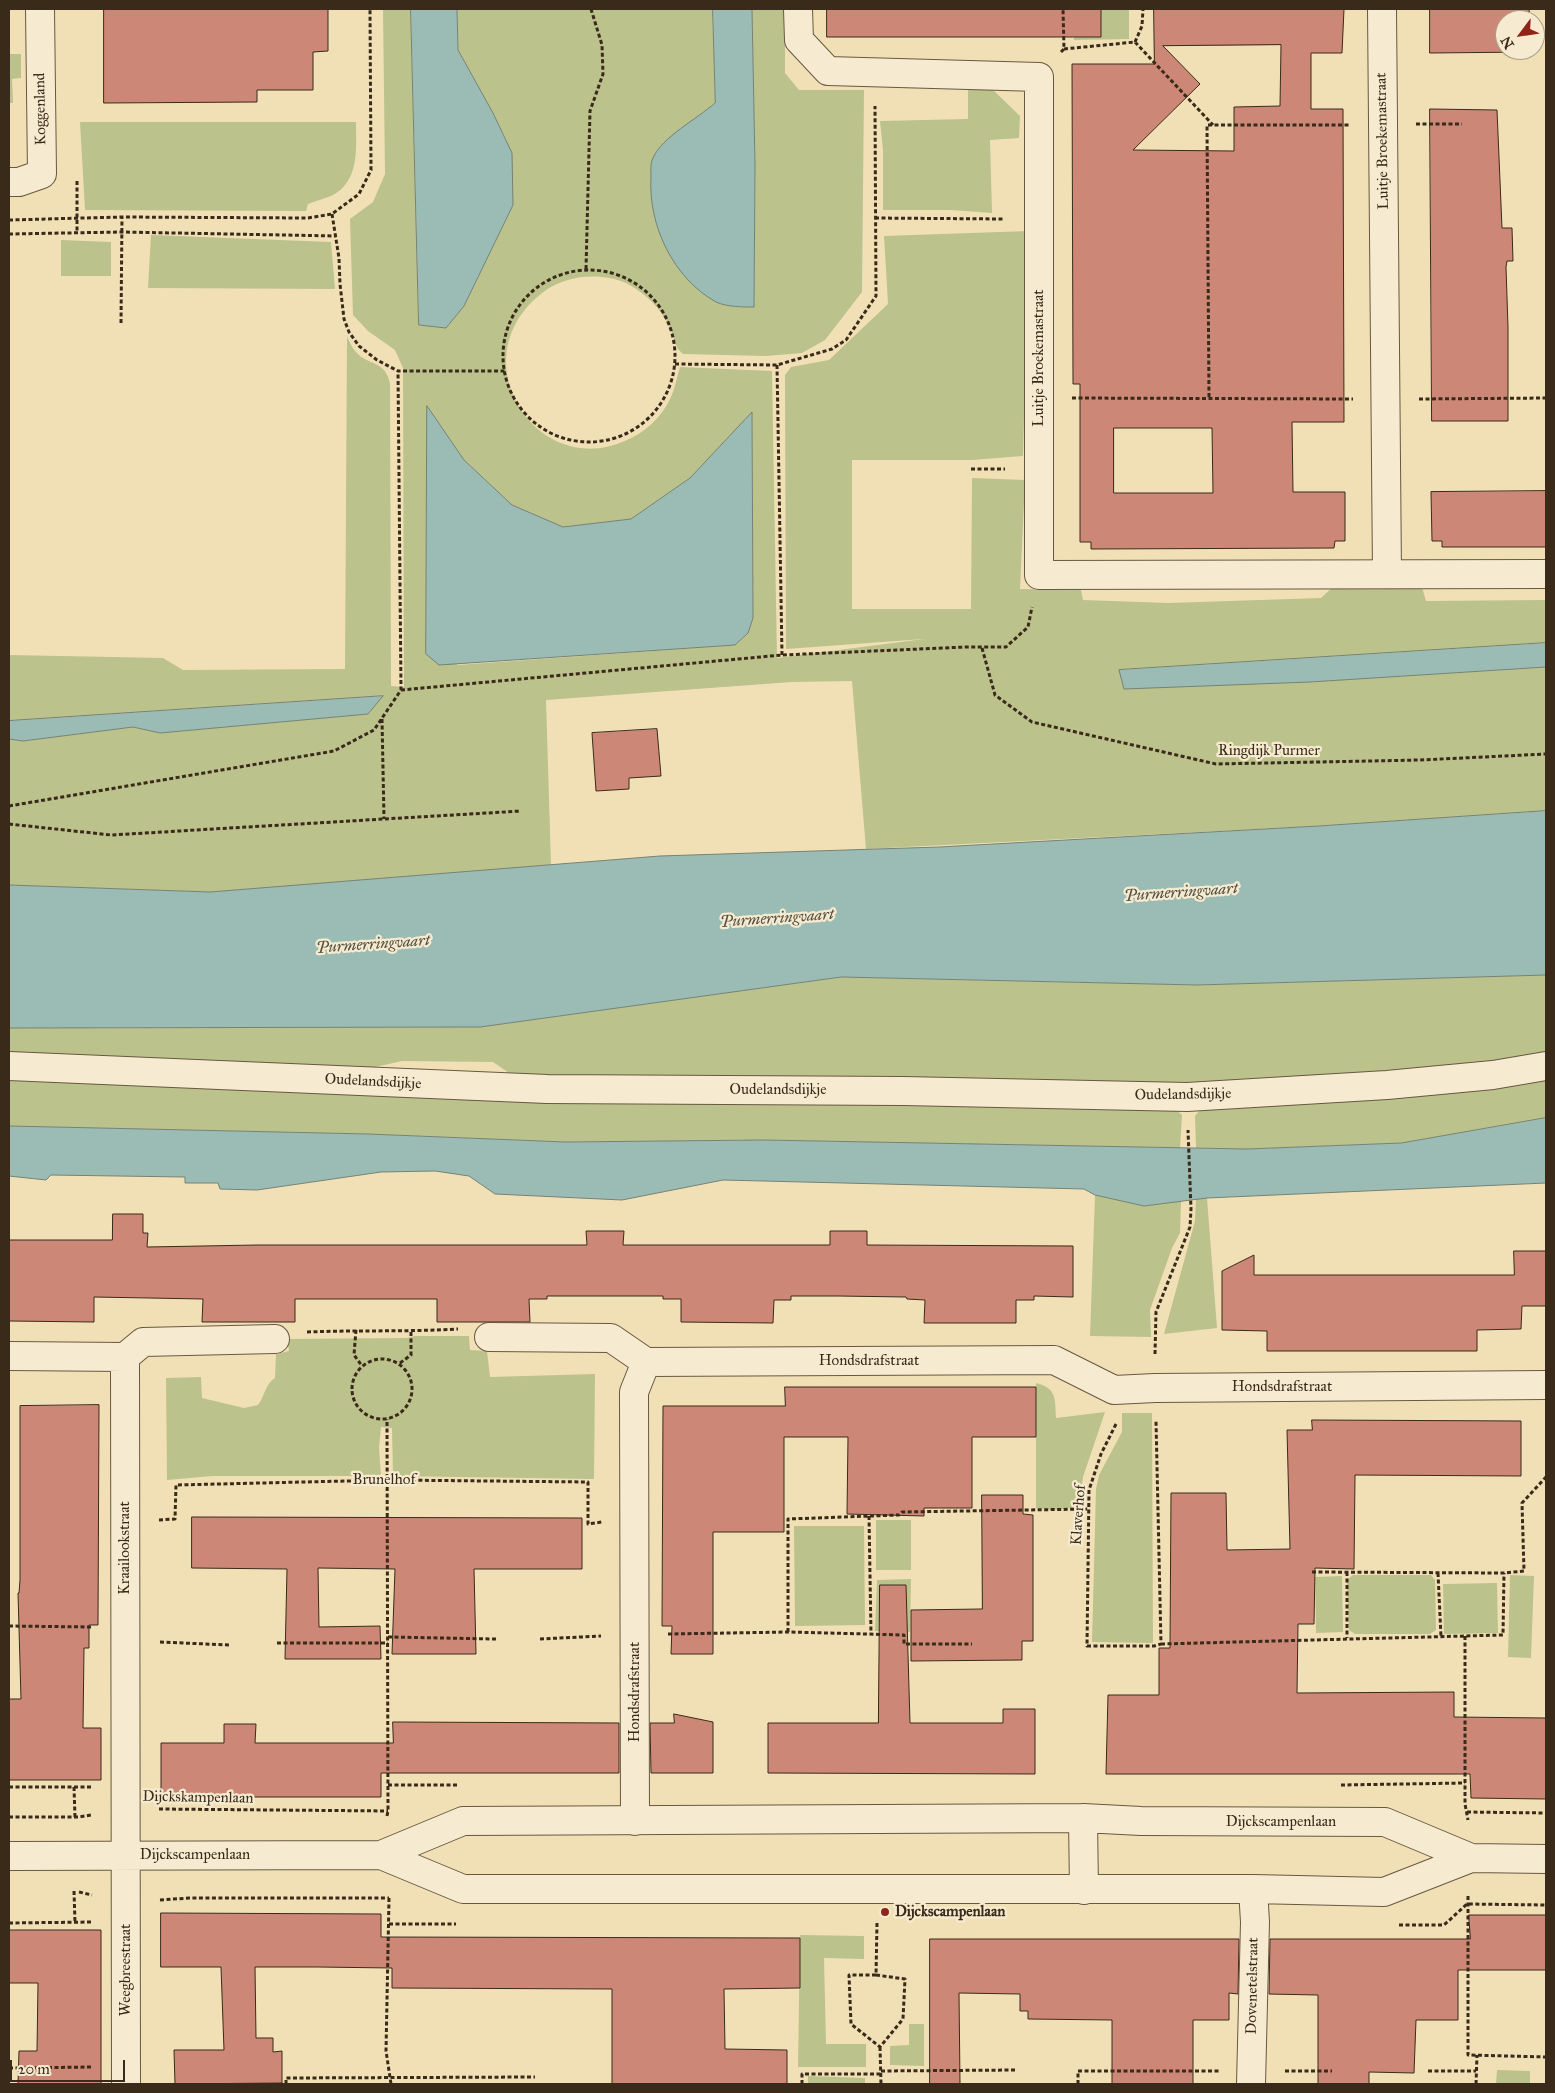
<!DOCTYPE html>
<style>
body{margin:0}
#map{position:relative;width:1555px;height:2093px;overflow:hidden;background:#f1e0b6;font-family:"IM FELL Great Primer",serif}
canvas{display:block}
.frame{position:absolute;inset:0;border:10px solid #3a2a1a;pointer-events:none}
.north{position:absolute;left:1495px;top:10px;width:50px;height:50px;box-sizing:border-box;background:#f6ebd0;border:1px solid #ab9e87;border-radius:50%;rotate:239deg;font-size:14px;font-weight:700;line-height:20px;text-align:center;color:#3a2a1a}
.north::after{content:'';display:block;margin:auto;width:18px;height:22px;background:#8f2418;clip-path:polygon(50% 0,100% 100%,50% 72%,0 100%)}
.scale{position:absolute;left:10px;top:2060px;width:115px;height:22px;box-sizing:border-box;border:2px solid #3a2a1a;border-top:0;padding-left:6px;font-size:15px;line-height:18px;white-space:nowrap;color:#3a2a1a;-webkit-text-stroke:4px #f6ebd0;paint-order:stroke}
</style>
<div id="map">
<canvas width="1555" height="2093"></canvas>
<div class="frame"></div>
<div class="north">N</div>
<div class="scale">20 m</div>
</div>
<script>
const context = document.querySelector('canvas').getContext('2d');
context.lineJoin = 'round';
function paint(path, color) {
  context.fillStyle = color;
  context.fill(path, 'evenodd');
}
function strokePath(path, color, width, dash) {
  context.strokeStyle = color;
  context.lineWidth = width;
  context.lineCap = dash ? 'butt' : 'round';
  context.setLineDash(dash || []);
  context.stroke(path);
}
function label(font, color, halo, rows, align = 'center') {
  context.font = font + ' "IM FELL Great Primer",serif';
  context.lineWidth = 4.5;
  context.setLineDash([]);
  context.textBaseline = 'middle';
  context.strokeStyle = halo;
  context.fillStyle = color;
  for (const [text, x, y, turn = 0] of rows) {
    context.save();
    context.translate(x, y);
    context.rotate((+turn || 0) * Math.PI / 180);
    context.textAlign = isNaN(turn) ? turn : align;
    if (halo) context.strokeText(text, 0, 0);
    context.fillText(text, 0, 0);
    context.restore();
  }
}
paint(new Path2D(`
 M 383,9 L 411,9 L 419,325 L 446,328 L 464,306 L 513,205 L 508,144 L 493,113 L 458,50 L 457,9 L 713,9 L 715,103 L 701,115 L 717,302 L 737,307 L 754,306 L 755,164 L 752,9 L 785,9 L 785,73 L 799,90 L 864,90 L 862,292 L 825,340 L 802,353 L 766,356 L 683,354 C 674,347 675,338 670,328 C 661,308 645,293 626,283 C 602,272 567,275 546,290 C 455,355 536,483 627,440 C 645,432 661,418 670,399 C 675,389 677,377 680,367 L 772,371 L 777,658 L 924,639 L 786,649 L 785,375 L 791,367 L 829,360 L 888,304 L 884,236 L 1029,231 L 1023,456 L 972,460 L 852,460 L 852,609 L 971,609 L 972,478 L 1025,480 L 1020,589 L 1081,590 L 1083,600 L 1169,603 L 1321,598 L 1337,583 L 1422,587 L 1426,601 L 1546,600 L 1546,643 L 1119,670 L 1310,682 L 1546,667 L 1546,811 L 1319,826 L 866,849 L 852,681 L 792,682 L 546,700 L 551,865 L 210,892 L 9,885 L 9,739 L 23,741 L 133,727 L 160,733 L 368,714 L 382,696 L 9,721 L 9,655 L 163,658 L 183,670 L 345,669 L 347,337 C 350,342 352,348 356,352 C 368,366 386,360 390,384 L 391,686 L 404,687 L 403,368 L 395,350 L 368,331 L 353,315 L 350,219 L 373,202 L 385,174 ZM 427,407 L 464,460 L 512,505 L 562,527 L 631,519 L 690,478 L 752,413 L 753,618 L 748,633 L 735,645 L 457,665 Z
 M 1072,9 L 1129,9 L 1129,39 L 1074,40 Z
 M 9,54 L 21,54 L 21,78 L 12,79 L 13,103 L 9,103 Z
 M 992,89 L 1020,116 L 1019,138 L 990,140 L 992,213 L 951,210 L 883,210 L 883,150 L 880,121 L 968,119 L 968,90 Z
 M 80,122 L 356,122 C 356,149 360,182 331,196 C 324,199 315,201 308,204 L 306,211 L 85,210 Z
 M 151,235 L 331,242 L 335,289 L 148,288 Z
 M 61,240 L 111,242 L 111,276 L 61,276 Z
 M 1546,975 L 1546,1059 L 1389,1077 L 1238,1082 L 1107,1083 L 518,1079 L 493,1062 L 402,1061 L 367,1069 L 9,1056 L 9,1028 L 480,1027 L 841,977 L 1197,985 Z
 M 9,1073 L 1173,1107 L 1182,1115 L 1180,1148 L 764,1140 L 565,1142 L 368,1134 L 40,1127 L 9,1126 Z
 M 1546,1077 L 1546,1118 L 1401,1143 L 1247,1149 L 1196,1148 L 1195,1116 L 1203,1106 Z
 M 1095,1195 L 1144,1206 L 1181,1201 L 1180,1233 L 1172,1248 L 1150,1310 L 1151,1337 L 1090,1336 Z
 M 1207,1198 L 1217,1328 L 1164,1334 L 1195,1221 L 1196,1199 Z
 M 415,1336 L 469,1336 L 470,1350 L 487,1351 L 490,1377 L 595,1374 L 594,1479 L 393,1476 L 392,1428 L 381,1427 L 379,1448 L 381,1476 L 213,1476 L 167,1480 L 166,1378 L 201,1377 L 202,1398 L 244,1408 L 258,1405 C 265,1396 265,1384 275,1378 L 276,1354 L 289,1351 L 287,1339 L 407,1338 Z
 M 1036,1383 C 1057,1388 1055,1399 1056,1418 L 1105,1412 L 1083,1477 L 1079,1507 L 1053,1510 L 1036,1508 Z
 M 1122,1413 L 1152,1413 L 1153,1643 L 1092,1642 L 1096,1489 L 1099,1475 L 1122,1432 Z
 M 876,1520 L 911,1520 L 911,1570 L 876,1570 Z
 M 794,1526 L 864,1526 L 865,1625 L 795,1626 Z
 M 1353,1575 L 1431,1575 L 1435,1580 L 1436,1630 L 1430,1634 L 1355,1634 L 1349,1630 L 1347,1580 Z
 M 1510,1575 L 1534,1576 L 1531,1658 L 1508,1657 Z
 M 1342,1576 L 1343,1632 L 1316,1633 L 1315,1577 Z
 M 911,1579 L 910,1632 L 875,1631 L 877,1580 Z
 M 1497,1583 L 1498,1633 L 1444,1634 L 1443,1584 Z
 M 800,1935 L 864,1936 L 864,1959 L 824,1958 L 826,2044 L 866,2044 L 866,2067 L 798,2067 Z
 M 909,2024 L 924,2024 L 924,2066 L 890,2065 L 890,2046 L 909,2045 Z
 M 1497,2070 L 1530,2071 L 1530,2084 L 1496,2084 Z
 M 808,2076 L 865,2078 L 865,2084 L 808,2084 Z`), '#bcc28c');
const water = new Path2D(`
 M 411,9 L 457,9 L 458,50 L 493,113 L 512,153 L 513,205 L 464,306 L 446,328 L 419,325 Z
 M 713,9 L 752,9 L 755,164 L 754,307 C 742,307 727,307 716,302 C 673,278 648,225 651,177 C 651,172 650,163 653,158 C 662,137 697,119 715,103 Z
 M 427,406 L 464,460 L 512,505 L 563,527 L 631,519 L 690,478 L 752,412 L 753,618 L 748,633 L 735,645 L 439,665 L 426,654 Z
 M 1546,643 L 1546,667 L 1310,682 L 1124,689 L 1119,670 Z
 M 383,696 L 368,714 L 160,733 L 133,727 L 23,741 L 9,739 L 9,721 Z
 M 1546,811 L 1546,975 L 1197,985 L 841,977 L 480,1027 L 9,1028 L 9,885 L 210,892 L 660,856 L 939,847 L 1319,826 Z
 M 1546,1118 L 1546,1183 L 1207,1198 L 1144,1206 L 1095,1195 L 1084,1189 L 723,1180 L 622,1200 L 495,1194 L 469,1176 L 435,1171 L 381,1172 L 257,1190 L 220,1189 L 218,1183 L 185,1183 L 185,1177 L 51,1175 L 46,1180 L 9,1176 L 9,1126 L 368,1134 L 565,1142 L 764,1140 L 1247,1149 L 1401,1143 Z`);
paint(water, '#9bbcb4');
strokePath(water, '#748276', 1);
const building = new Path2D(`
 M 104,9 L 328,9 L 328,51 L 313,52 L 313,90 L 257,90 L 257,102 L 104,103 Z
 M 827,9 L 1101,9 L 1101,37 L 827,37 Z
 M 1154,9 L 1344,9 L 1342,53 L 1311,53 L 1311,109 L 1343,109 L 1344,422 L 1292,422 L 1293,492 L 1345,492 L 1345,541 L 1335,541 L 1334,548 L 1091,549 L 1091,542 L 1080,542 L 1080,384 L 1073,384 L 1072,64 L 1154,64 ZM 1281,45 L 1280,106 L 1234,107 L 1234,151 L 1133,150 L 1200,84 L 1163,46 ZM 1114,428 L 1212,428 L 1213,493 L 1114,493 Z
 M 1430,9 L 1529,9 L 1530,20 L 1505,20 L 1505,50 L 1530,50 L 1530,52 L 1430,53 Z
 M 1430,109 L 1497,110 L 1502,228 L 1512,228 L 1513,261 L 1507,261 L 1506,267 L 1508,327 L 1508,421 L 1432,421 Z
 M 1546,491 L 1546,547 L 1442,547 L 1442,541 L 1432,541 L 1431,492 Z
 M 657,729 L 661,776 L 629,778 L 629,789 L 596,791 L 592,733 Z
 M 113,1214 L 143,1214 L 143,1233 L 148,1233 L 147,1247 L 257,1245 L 587,1245 L 586,1231 L 624,1231 L 623,1245 L 830,1245 L 830,1231 L 867,1231 L 867,1245 L 1073,1246 L 1073,1297 L 1034,1296 L 1034,1300 L 1016,1300 L 1016,1323 L 924,1323 L 925,1300 L 907,1299 L 906,1297 L 838,1296 L 791,1296 L 791,1300 L 774,1300 L 773,1323 L 681,1322 L 681,1299 L 663,1299 L 663,1296 L 547,1296 L 547,1299 L 529,1299 L 530,1322 L 437,1322 L 437,1299 L 295,1299 L 295,1322 L 202,1322 L 203,1299 L 94,1297 L 94,1322 L 9,1321 L 9,1240 L 112,1240 Z
 M 1514,1251 L 1546,1251 L 1546,1306 L 1522,1306 L 1521,1329 L 1477,1330 L 1477,1351 L 1267,1351 L 1267,1331 L 1222,1330 L 1222,1271 L 1254,1255 L 1254,1275 L 1514,1275 Z
 M 785,1387 L 1036,1387 L 1036,1437 L 972,1437 L 972,1508 L 924,1508 L 924,1516 L 847,1514 L 848,1437 L 784,1437 L 784,1532 L 713,1532 L 713,1654 L 671,1654 L 672,1626 L 662,1626 L 663,1406 L 785,1406 Z
 M 99,1405 L 98,1625 L 89,1625 L 89,1648 L 84,1648 L 83,1728 L 101,1728 L 101,1780 L 9,1780 L 9,1699 L 21,1699 L 18,1593 L 19,1593 L 20,1580 L 20,1406 Z
 M 1312,1420 L 1521,1421 L 1521,1476 L 1355,1475 L 1354,1569 L 1315,1568 L 1314,1624 L 1298,1624 L 1297,1693 L 1454,1692 L 1454,1717 L 1546,1718 L 1546,1799 L 1471,1798 L 1470,1774 L 1106,1774 L 1108,1695 L 1159,1695 L 1159,1648 L 1170,1648 L 1171,1493 L 1226,1493 L 1227,1550 L 1290,1549 L 1287,1430 L 1312,1430 Z
 M 982,1495 L 1023,1495 L 1023,1514 L 1033,1515 L 1033,1641 L 1022,1641 L 1022,1660 L 911,1661 L 911,1610 L 982,1609 Z
 M 192,1517 L 582,1518 L 582,1569 L 474,1569 L 476,1654 L 392,1654 L 395,1569 L 318,1568 L 319,1627 L 380,1626 L 381,1659 L 285,1659 L 287,1569 L 192,1568 Z
 M 880,1585 L 906,1585 L 910,1723 L 1003,1723 L 1003,1709 L 1035,1709 L 1035,1774 L 768,1773 L 768,1723 L 878,1723 Z
 M 674,1714 L 713,1722 L 713,1773 L 651,1773 L 650,1723 L 674,1723 Z
 M 393,1722 L 619,1723 L 619,1773 L 381,1773 L 381,1797 L 161,1797 L 161,1743 L 224,1743 L 224,1724 L 256,1724 L 255,1743 L 393,1743 Z
 M 161,1913 L 381,1914 L 381,1937 L 800,1938 L 800,1988 L 724,1989 L 725,2049 L 787,2050 L 787,2084 L 612,2084 L 612,1989 L 392,1988 L 392,1968 L 318,1967 L 255,1967 L 256,2038 L 273,2038 L 273,2052 L 282,2051 L 282,2083 L 175,2084 L 174,2050 L 224,2050 L 221,1967 L 161,1967 Z
 M 1469,1915 L 1546,1915 L 1546,1970 L 1458,1970 L 1458,2020 L 1416,2020 L 1414,2073 L 1369,2072 L 1369,2084 L 1318,2084 L 1318,1995 L 1269,1994 L 1270,1939 L 1470,1939 Z
 M 9,1930 L 101,1930 L 101,2084 L 18,2084 L 19,2051 L 37,2051 L 38,1983 L 9,1983 Z
 M 930,1939 L 1239,1939 L 1238,1994 L 1229,1993 L 1229,2020 L 1193,2020 L 1193,2084 L 1112,2084 L 1112,2020 L 1028,2019 L 1028,2011 L 1020,2011 L 1020,1994 L 959,1993 L 960,2084 L 930,2084 Z`);
paint(building, '#cd8776');
strokePath(building, '#3a2a1a', 1);
const minor = new Path2D(`
 M 798,9 L 799,40 L 828,71 L 1039,77 L 1039,575 L 1546,574
 M 1382,9 L 1387,574
 M 9,182 L 19,182 L 42,174 L 40,9
 M 9,1066 L 547,1089 L 903,1091 L 1187,1097 L 1387,1085 L 1493,1075 L 1546,1066
 M 489,1337 L 611,1338 L 646,1362
 M 9,1356 L 125,1357 L 126,2084
 M 125,1357 L 143,1342 L 275,1339
 M 1083,1818 L 1084,1890
 M 635,1821 L 634,1392 L 646,1362 L 1054,1360 L 1114,1390 L 1155,1388 L 1546,1385
 M 381,1855 L 463,1821 L 1083,1818 L 1141,1821 L 1385,1822 L 1471,1858
 M 9,1856 L 381,1855 L 463,1889 L 1253,1889 L 1384,1892 L 1471,1858 L 1546,1859
 M 1251,2084 L 1255,1922 L 1253,1889`);
strokePath(minor, '#685841', 30);
strokePath(new Path2D(`
 M 1135,42 L 1213,125
 M 1135,42 L 1142,26 L 1143,9
 M 1064,49 L 1135,42
 M 1061,52 L 1064,49 L 1063,9
 M 1416,124 L 1462,124
 M 77,181 L 77,233
 M 332,214 L 339,258 L 340,284 L 344,319 L 349,332 L 359,346 L 377,360 L 398,371 L 505,371
 M 875,218 L 1005,219
 M 9,220 L 122,217 L 308,218 L 332,214 L 359,194 L 371,170 L 370,9
 M 9,234 L 122,232 L 336,236
 M 586,269 L 590,111 L 603,74 L 602,45 L 591,9
 M503 356a86 86 0 1 1 172 0a86 86 0 1 1-172 0Z
 M 121,323 L 122,217
 M 675,364 L 777,365 L 832,349 L 846,340 L 876,296 L 875,106
 M 777,365 L 782,655
 M 1209,397 L 1207,125 L 1349,125
 M 1072,398 L 1353,399
 M 1419,399 L 1546,398
 M 971,469 L 1005,469
 M 982,648 L 995,695 L 1032,722 L 1216,764 L 1420,760 L 1546,754
 M 401,690 L 782,655 L 966,647 L 1006,647 L 1028,627 L 1032,607
 M 382,719 L 384,819
 M 9,806 L 334,751 L 374,730 L 401,690 L 398,371
 M 9,824 L 111,835 L 521,811
 M 356,1330 L 354,1355 L 362,1366
 M 307,1332 C 357,1330 407,1332 458,1329
 M 1155,1354 L 1156,1312 L 1190,1227 L 1191,1209 L 1188,1130
 M352 1389a30 30 0 1 1 60 0a30 30 0 1 1-60 0Z
 M 400,1363 L 411,1355 L 411,1332
 M 1116,1424 L 1101,1454 L 1089,1490 L 1087,1646 L 1154,1646 L 1161,1644 L 1156,1421
 M 869,1516 L 871,1634
 M 159,1520 L 175,1519 L 176,1485 L 389,1480 L 588,1482 L 588,1524 L 602,1522
 M 1312,1572 L 1504,1573 L 1524,1571 L 1522,1503 L 1546,1477
 M 1347,1572 L 1347,1638
 M 1438,1573 L 1441,1637
 M 9,1626 L 91,1627
 M 788,1632 L 788,1519 L 899,1515 L 902,1512 L 1088,1509
 M 668,1634 L 788,1632 L 904,1635 L 904,1644 L 972,1644
 M 1465,1636 L 1465,1804 L 1468,1820
 M 388,1637 L 496,1639
 M 540,1639 L 601,1636
 M 160,1642 L 229,1645
 M 277,1643 L 388,1643
 M 1161,1644 L 1503,1635 L 1504,1573
 M 388,1785 L 457,1785
 M 1341,1785 L 1465,1783
 M 9,1787 L 93,1787
 M 74,1787 L 75,1817
 M 159,1809 L 388,1811
 M 1467,1812 L 1546,1813
 M 387,1816 L 388,1811 L 387,1419
 M 9,1817 L 79,1817 L 91,1815
 M 74,1891 L 75,1923
 M 79,1892 L 92,1895
 M 1468,1896 L 1468,2055 L 1546,2057
 M 389,1898 L 386,2051 L 391,2084
 M 160,1900 L 189,1898 L 389,1898
 M 9,1923 L 93,1922
 M 877,1923 L 876,1975 L 905,1979 L 903,2019 L 880,2047
 M 389,1924 L 456,1924
 M 1399,1925 L 1444,1925 L 1467,1904 L 1546,1905
 M 876,1975 L 849,1975 L 851,2024 L 880,2047
 M 880,2047 L 881,2084
 M 9,2068 L 93,2067
 M 881,2071 L 1015,2070
 M 1285,2071 L 1332,2071
 M 1428,2071 L 1476,2071
 M 286,2084 L 286,2078 L 535,2077
 M 802,2084 L 802,2074 L 881,2074
 M 1078,2084 L 1078,2071 L 1219,2071
 M 1476,2084 L 1477,2055
 M 1546,2084 L 1546,2083`), '#3a2a1a', 3, [4, 2.5]);
strokePath(minor, '#f6ebd0', 28);
for (const [x, y, r, color] of [
 [885,1912,5,"#8f2418"]
]) {
  const dot = new Path2D();
  dot.arc(x, y, r, 0, 2 * Math.PI);
  context.fillStyle = color;
  context.fill(dot);
  strokePath(dot, '#f6ebd0', 2);
}
label('15px', '#3a2a1a', '#f6ebd0', [
 ["Koggenland",41,109,-91],
 ["Luitje Broekemastraat",1383,141,-91],
 ["Luitje Broekemastraat",1039,358,-90],
 ["Ringdijk Purmer",1269,751],
 ["Oudelandsdijkje",373,1082,3],
 ["Oudelandsdijkje",778,1090],
 ["Oudelandsdijkje",1183,1095,-1],
 ["Hondsdrafstraat",869,1361],
 ["Hondsdrafstraat",1282,1387],
 ["Brunelhof",384,1480],
 ["Klaverhof",1079,1515,-86],
 ["Kraailookstraat",125,1548,-90],
 ["Hondsdrafstraat",635,1692,-90],
 ["Dijckskampenlaan",198,1798,1],
 ["Dijckscampenlaan",1281,1822],
 ["Dijckscampenlaan",195,1855],
 ["Weegbreestraat",126,1970,-90],
 ["Dovenetelstraat",1253,1986,-89]
]);
label('bold 15px', '#3a2a1a', '#f6ebd0', [
 ["Dijckscampenlaan",895,1912]
], 'left');
label('italic 16px', '#524e40', '#f6ebd0', [
 ["Purmerringvaart",1181,893,-4],
 ["Purmerringvaart",777,919,-4],
 ["Purmerringvaart",373,945,-4]
]);
</script>
